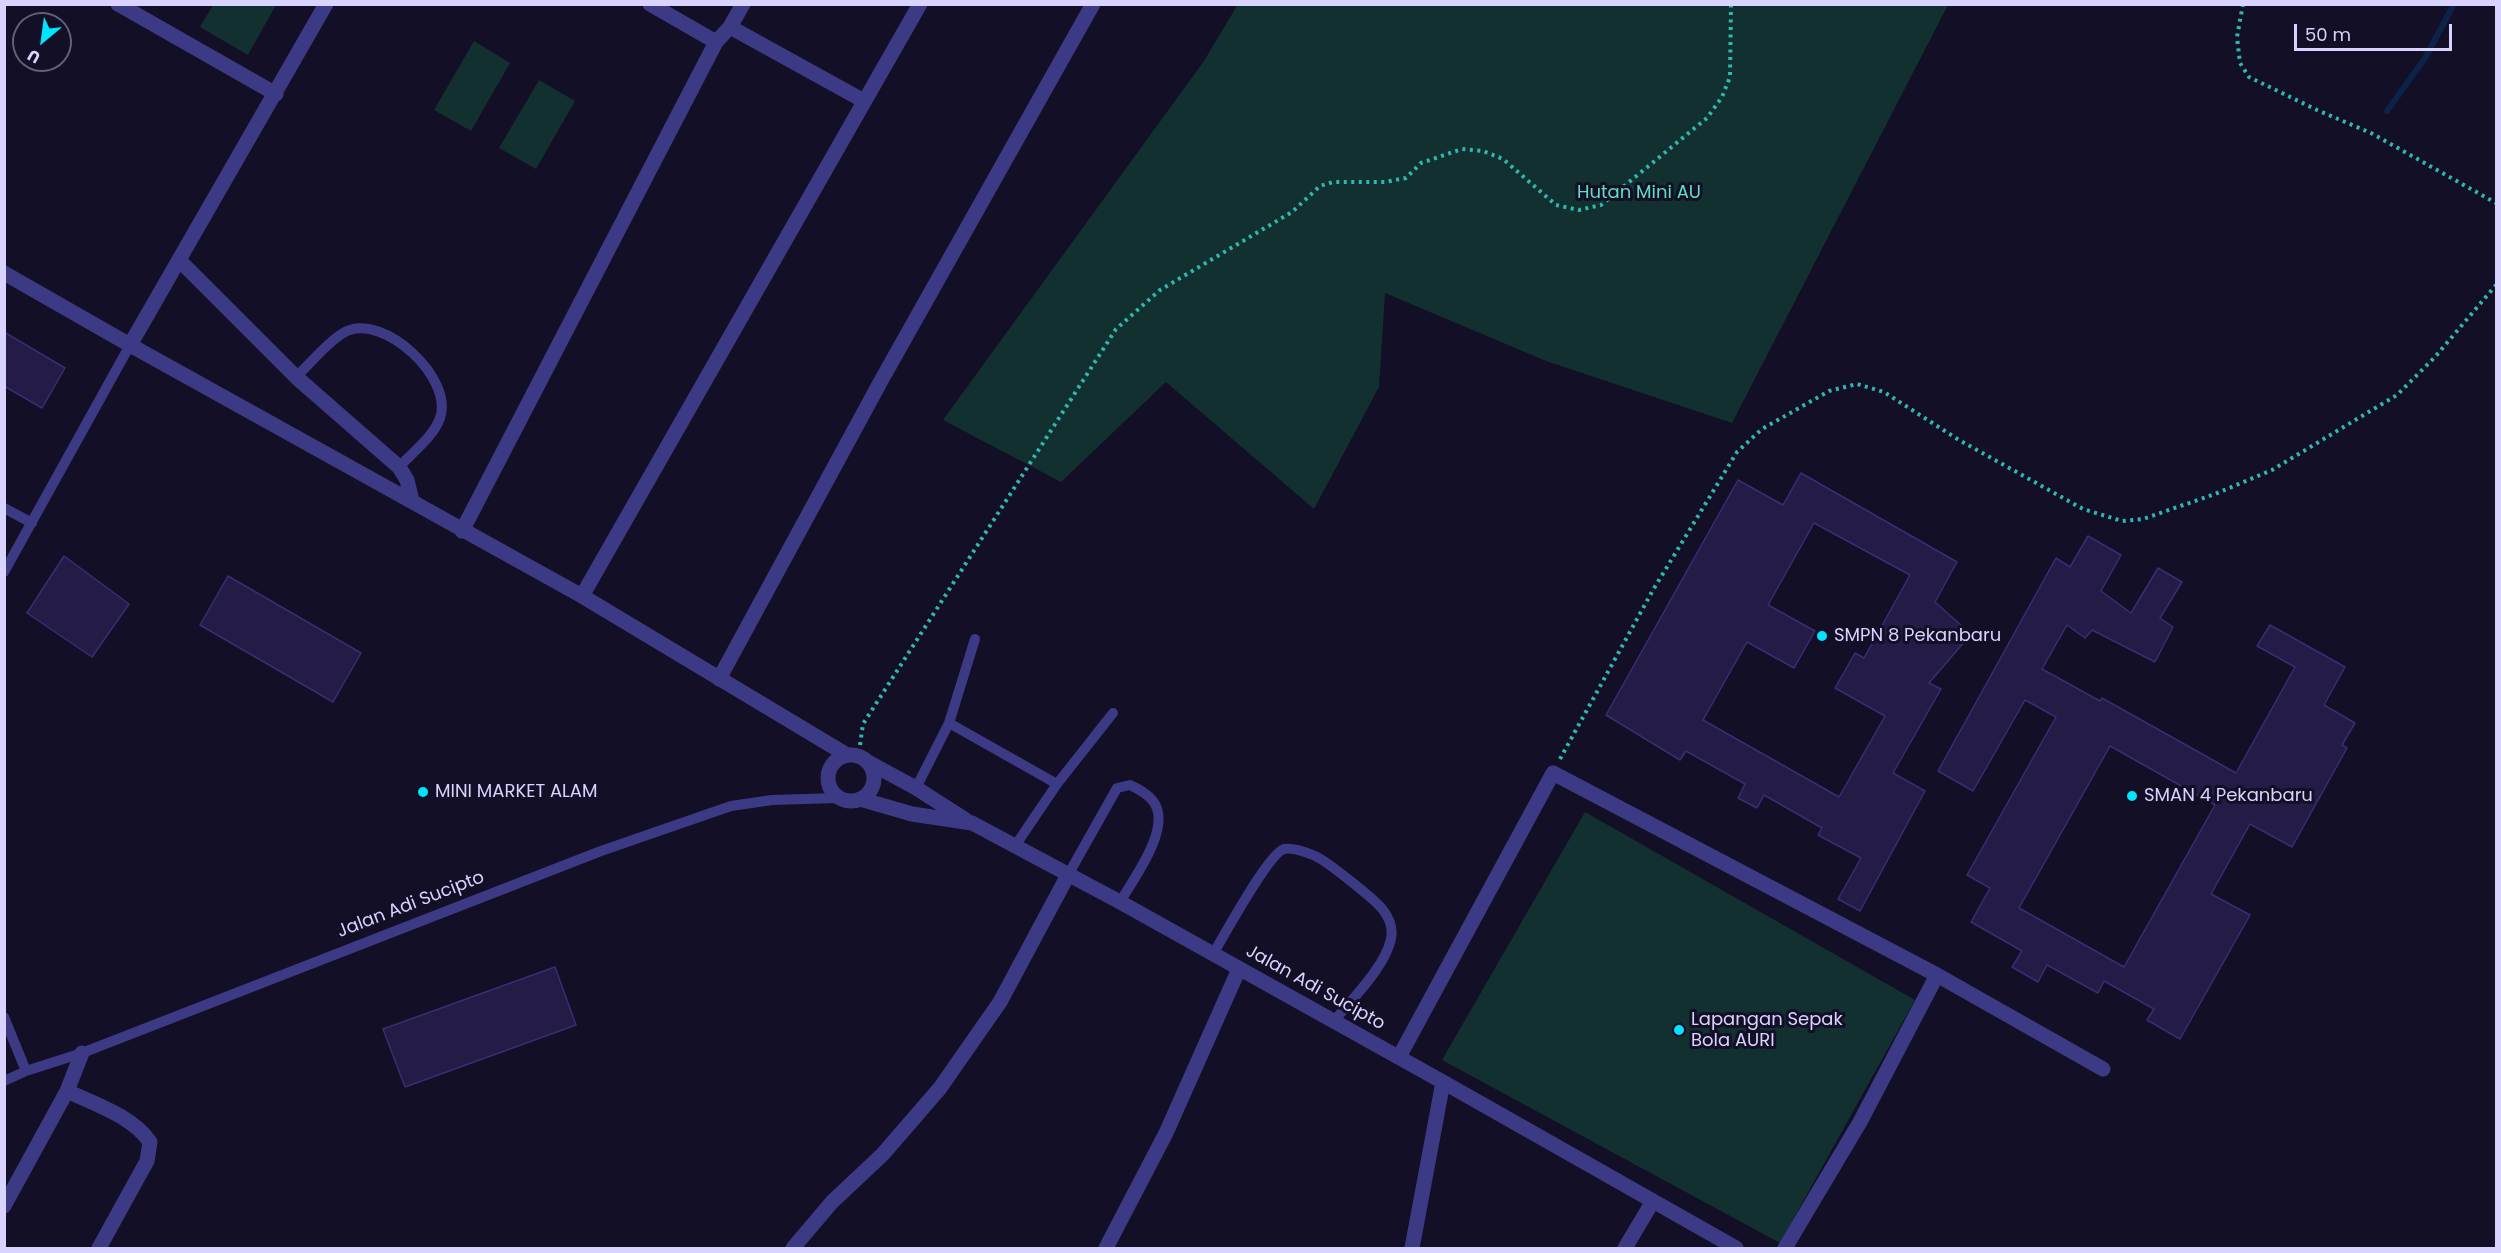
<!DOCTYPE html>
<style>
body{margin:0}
#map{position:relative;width:2501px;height:1253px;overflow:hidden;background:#130f26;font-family:Poppins,sans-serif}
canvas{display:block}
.frame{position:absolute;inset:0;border:6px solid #d9d4ff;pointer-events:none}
.north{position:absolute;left:12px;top:12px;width:60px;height:60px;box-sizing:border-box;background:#130f26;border:2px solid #625e7d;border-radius:50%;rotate:209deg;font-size:16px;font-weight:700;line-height:24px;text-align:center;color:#d9d4ff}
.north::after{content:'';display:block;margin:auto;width:21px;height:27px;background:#00e5ff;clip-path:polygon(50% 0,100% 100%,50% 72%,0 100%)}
.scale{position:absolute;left:2294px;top:24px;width:158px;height:27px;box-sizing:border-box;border:3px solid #d9d4ff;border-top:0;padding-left:8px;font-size:18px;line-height:21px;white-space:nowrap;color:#d9d4ff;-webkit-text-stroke:4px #130f26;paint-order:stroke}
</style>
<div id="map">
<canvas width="2501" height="1253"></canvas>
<div class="frame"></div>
<div class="north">U</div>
<div class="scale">50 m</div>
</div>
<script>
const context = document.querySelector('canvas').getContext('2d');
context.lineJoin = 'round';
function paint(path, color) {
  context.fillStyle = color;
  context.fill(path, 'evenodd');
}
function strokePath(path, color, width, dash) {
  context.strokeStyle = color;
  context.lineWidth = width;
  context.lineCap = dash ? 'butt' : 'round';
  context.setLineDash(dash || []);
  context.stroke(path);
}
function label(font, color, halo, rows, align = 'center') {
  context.font = font + ' Poppins,sans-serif';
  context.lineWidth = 6;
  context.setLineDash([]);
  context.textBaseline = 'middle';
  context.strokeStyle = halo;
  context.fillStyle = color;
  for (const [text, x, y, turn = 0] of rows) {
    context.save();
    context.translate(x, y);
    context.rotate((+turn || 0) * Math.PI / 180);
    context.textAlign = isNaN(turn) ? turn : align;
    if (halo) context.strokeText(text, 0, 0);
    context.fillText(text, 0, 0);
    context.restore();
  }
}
paint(new Path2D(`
 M 1238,4 L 1948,4 L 1948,5 L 1732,423 L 1546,361 L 1385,293 L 1379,387 L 1314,509 L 1166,382 L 1061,482 L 943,420 L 1204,61 Z
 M 213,5 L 213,4 L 276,5 L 248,55 L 200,27 Z
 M 474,41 L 510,63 L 471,131 L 434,110 Z
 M 539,80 L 575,101 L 536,169 L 499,148 Z
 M 1585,812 L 1915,1000 L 1780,1243 L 1442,1060 Z`), '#12302f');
strokePath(new Path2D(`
 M 2387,111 L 2425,58 L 2454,4`), '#0c2248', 6);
const building = new Path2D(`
 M 4,332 L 65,368 L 42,408 L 4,386 Z
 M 1801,473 L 1957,562 L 1935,602 L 1971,634 L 1929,683 L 1941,689 L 1893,773 L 1925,791 L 1860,911 L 1838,899 L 1861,858 L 1818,835 L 1822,828 L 1764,795 L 1757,808 L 1738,798 L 1745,784 L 1686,751 L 1680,760 L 1606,715 L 1738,480 L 1783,505 ZM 1814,523 L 1910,575 L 1864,658 L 1855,653 L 1835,688 L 1885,716 L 1839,797 L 1703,720 L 1747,642 L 1794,668 L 1815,631 L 1768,605 Z
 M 2088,536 L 2121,555 L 2101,591 L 2131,613 L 2158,568 L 2182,582 L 2160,618 L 2173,627 L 2155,662 L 2092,630 L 2085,638 L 2067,625 L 2042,669 L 2100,701 L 2102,698 L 2236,773 L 2295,667 L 2257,646 L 2270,625 L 2345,667 L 2324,705 L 2355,723 L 2342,745 L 2347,748 L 2292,847 L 2250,824 L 2211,894 L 2250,915 L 2180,1039 L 2147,1020 L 2154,1009 L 2104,981 L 2098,993 L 2047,965 L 2038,982 L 2012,967 L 2022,951 L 1971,922 L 1990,888 L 1967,875 L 2056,717 L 2025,700 L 1973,791 L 1938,771 L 2056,558 L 2070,567 ZM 2110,746 L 2215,805 L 2124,967 L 2019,908 Z
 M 64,556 L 129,604 L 92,657 L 27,613 Z
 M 228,576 L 361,653 L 333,702 L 200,625 Z
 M 555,967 L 576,1025 L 405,1087 L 383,1029 Z`);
paint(building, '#241b47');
strokePath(building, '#3b2d73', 1.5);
strokePath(new Path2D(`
 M 2243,4 L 2237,37 L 2240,63 L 2249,77 L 2317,110 L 2371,133 L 2496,203
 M 860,745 L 863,724 L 1116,329 L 1160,290 L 1292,212 L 1320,186 L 1333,182 L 1385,182 L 1406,178 L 1421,163 L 1462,149 L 1483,151 L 1503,159 L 1556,205 L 1579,210 L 1601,205 L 1707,118 L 1722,97 L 1730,77 L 1731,4
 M 1560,759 L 1653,590 L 1737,452 L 1762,429 L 1829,391 L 1857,384 L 1884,392 L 1959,440 L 2083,509 L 2122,521 L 2143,519 L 2215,494 L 2272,470 L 2397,395 L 2435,357 L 2496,285`), '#2fb8b0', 4, [3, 4.5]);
strokePath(new Path2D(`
 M 296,377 C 310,364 330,339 347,331 C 384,314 454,378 440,418 C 434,436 412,453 399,467
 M 4,508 L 32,523
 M 4,572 L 130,345
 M 949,723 L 1057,784
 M 916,788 L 949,723 L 975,639
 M 1015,846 L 1057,784 L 1113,713
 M 1068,875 L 1117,788 L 1130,785 C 1138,789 1147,793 1153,801 C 1173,827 1134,878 1120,902
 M 1213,954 C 1224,936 1268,854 1284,849 C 1293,847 1312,854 1319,858 C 1331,865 1376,900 1383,910 C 1390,919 1393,929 1391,939 C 1385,967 1352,999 1334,1021
 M 4,1017 L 26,1071
 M 4,1081 L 26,1071 L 82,1053 L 601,851 L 731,806 L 772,800 L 838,798`), '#3d3a85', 10);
strokePath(new Path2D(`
 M 118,4 L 276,94
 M 650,4 L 716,42
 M 730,27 L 864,101
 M 179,260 L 296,377 L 399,467 L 407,480 L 412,501
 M 4,273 L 130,345 L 582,596 L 847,755
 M 130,345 L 326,4
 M 462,531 L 716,42 L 730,27 L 743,4
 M 582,596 L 920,4
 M 719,679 L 882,379 L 1093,4
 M828 778a23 23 0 1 1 46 0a23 23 0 1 1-46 0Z
 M 868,762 L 916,788 L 966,820
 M 860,799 L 912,814 L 972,823 L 1120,902 L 1443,1082 L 1736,1248
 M 1399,1057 L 1553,773 L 1937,975 L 2103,1069
 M 67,1091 C 95,1104 132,1116 150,1142 L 147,1161 L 99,1248
 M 4,1206 L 67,1091 L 82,1053
 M 793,1248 L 832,1202 L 883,1154 L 940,1088 L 1000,1002 L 1068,875
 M 1106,1248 L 1166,1133 L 1239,969
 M 1412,1248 L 1443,1082
 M 1625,1248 L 1653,1201
 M 1785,1248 L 1860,1122 L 1937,975`), '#3d3a85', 15);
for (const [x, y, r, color] of [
 [1822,636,6,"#00e5ff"],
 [423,792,6,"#00e5ff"],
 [2132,796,6,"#00e5ff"],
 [1679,1030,6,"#00e5ff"]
]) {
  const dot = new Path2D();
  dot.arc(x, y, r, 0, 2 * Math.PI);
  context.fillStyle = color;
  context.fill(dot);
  strokePath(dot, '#130f26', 2);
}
label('18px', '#5fe0c0', '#130f26', [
 ["Hutan Mini AU",1639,193]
]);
label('18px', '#d9d4ff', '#130f26', [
 ["SMPN 8 Pekanbaru",1834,636],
 ["MINI MARKET ALAM",435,792],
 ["SMAN 4 Pekanbaru",2144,796],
 ["Lapangan Sepak",1691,1020],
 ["Bola AURI",1691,1041]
], 'left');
label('18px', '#d9d4ff', '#130f26', [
 ["Jalan Adi Sucipto",411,905,-21],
 ["Jalan Adi Sucipto",1315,988,29]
]);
</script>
